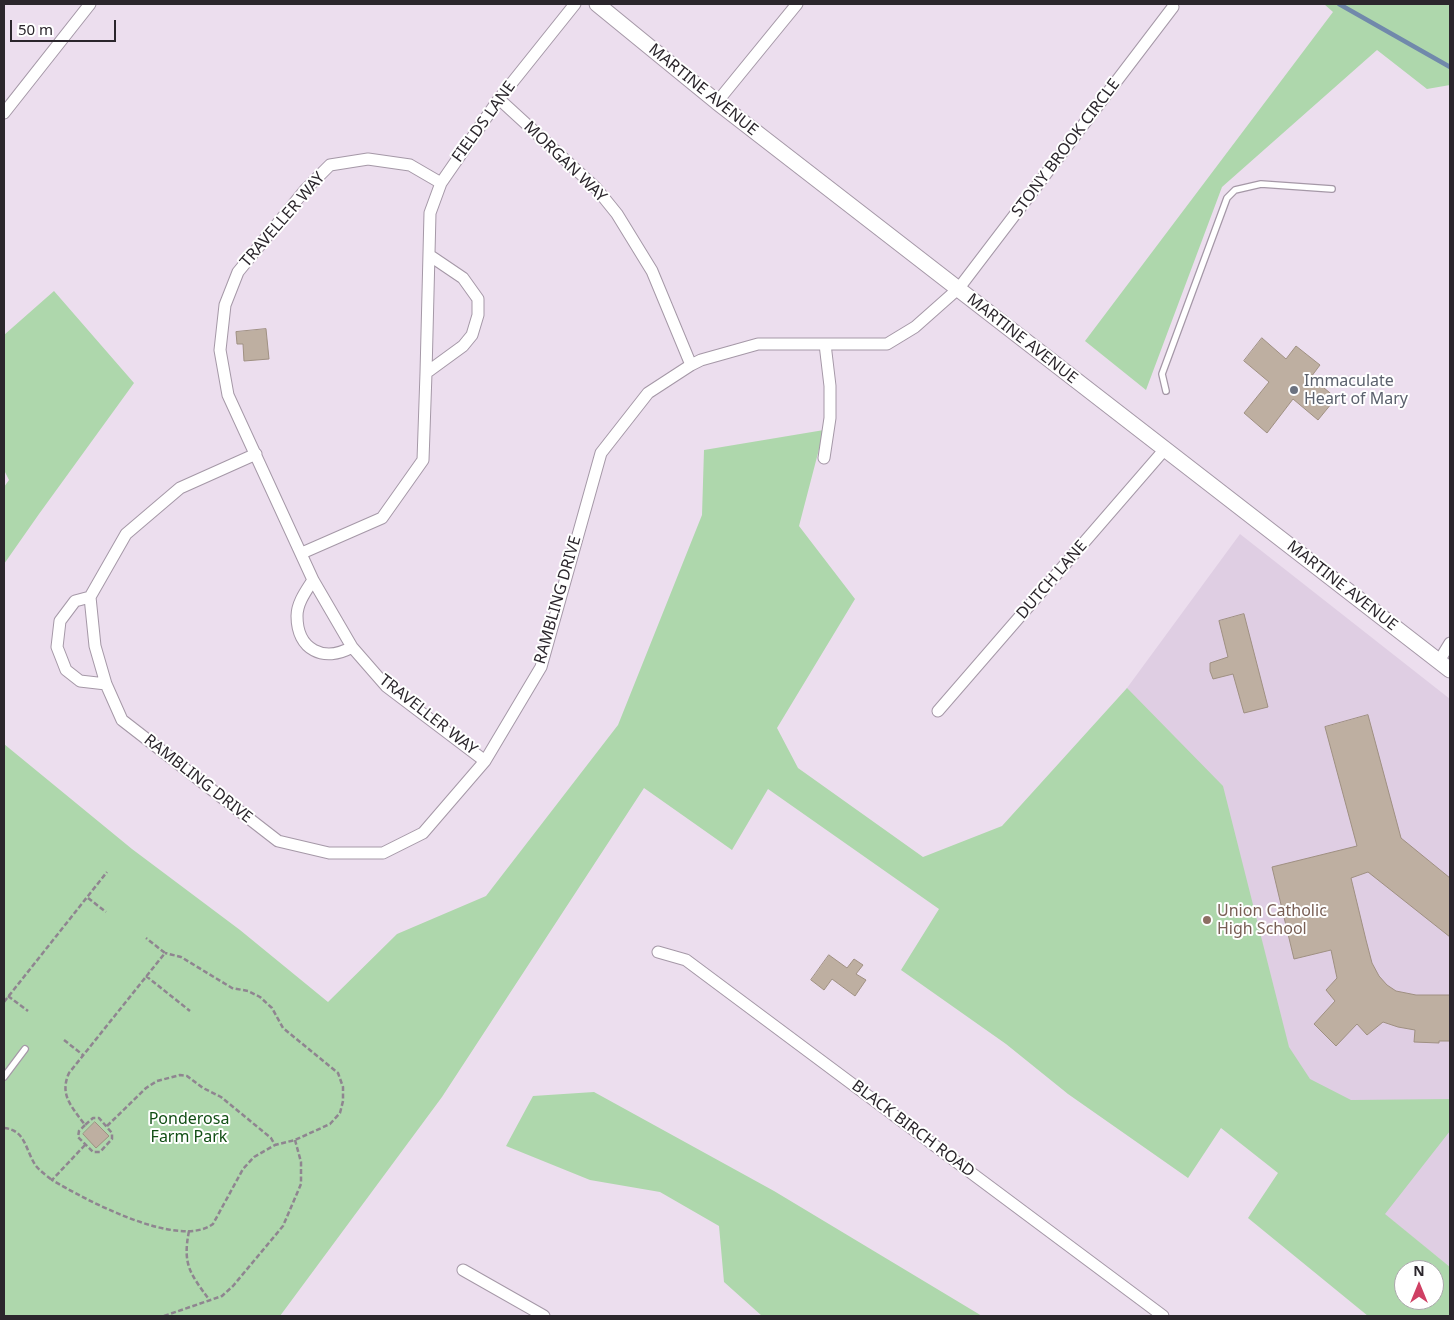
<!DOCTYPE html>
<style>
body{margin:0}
#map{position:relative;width:1454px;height:1320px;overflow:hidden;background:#ecdeee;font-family:"Noto Sans",sans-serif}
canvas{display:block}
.frame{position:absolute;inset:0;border:5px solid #2b262c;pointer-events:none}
.north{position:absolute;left:1394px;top:1260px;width:50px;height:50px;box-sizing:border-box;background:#fff;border:1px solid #aaa8ab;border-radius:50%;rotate:0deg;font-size:14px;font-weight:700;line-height:20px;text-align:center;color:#2b262c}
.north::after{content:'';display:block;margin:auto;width:18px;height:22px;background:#cf4064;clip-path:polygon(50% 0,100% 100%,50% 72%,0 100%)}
.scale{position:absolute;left:10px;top:20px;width:106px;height:22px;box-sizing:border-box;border:2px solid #2b262c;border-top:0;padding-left:6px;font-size:15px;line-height:18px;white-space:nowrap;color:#2b262c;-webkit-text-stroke:4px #fff;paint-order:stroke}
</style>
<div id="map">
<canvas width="1454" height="1320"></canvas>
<div class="frame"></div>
<div class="north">N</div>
<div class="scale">50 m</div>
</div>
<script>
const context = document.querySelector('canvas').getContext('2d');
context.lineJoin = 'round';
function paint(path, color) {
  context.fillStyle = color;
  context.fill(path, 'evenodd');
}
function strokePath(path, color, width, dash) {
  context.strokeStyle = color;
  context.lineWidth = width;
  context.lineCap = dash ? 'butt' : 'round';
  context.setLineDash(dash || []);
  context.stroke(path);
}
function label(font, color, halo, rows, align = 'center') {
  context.font = font + ' "Noto Sans",sans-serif';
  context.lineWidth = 4;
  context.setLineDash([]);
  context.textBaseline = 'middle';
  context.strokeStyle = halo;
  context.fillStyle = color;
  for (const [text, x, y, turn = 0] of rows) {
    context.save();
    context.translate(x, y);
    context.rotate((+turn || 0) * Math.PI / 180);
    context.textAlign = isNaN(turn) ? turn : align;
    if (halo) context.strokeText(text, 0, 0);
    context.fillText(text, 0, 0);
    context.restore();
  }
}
paint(new Path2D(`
 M 1240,534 L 1450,699 L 1450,1267 L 1385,1215 L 972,946 L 1127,688 Z`), '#dfcee3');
paint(new Path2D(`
 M 1324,4 L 1450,4 L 1450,85 L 1427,89 L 1377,50 L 1222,187 L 1146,390 L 1085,341 L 1333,12 Z
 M 54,291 L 134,383 L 39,514 L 4,564 L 4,487 L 9,480 L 4,470 L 4,335 Z
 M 824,430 L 799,526 L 855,599 L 777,728 L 798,768 L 923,857 L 1002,826 L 1127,688 L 1223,786 L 1289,1047 L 1310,1079 L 1351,1100 L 1450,1099 L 1450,1131 L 1385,1214 L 1450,1267 L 1450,1316 L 1368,1316 L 1248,1218 L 1278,1173 L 1221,1128 L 1188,1178 L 1068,1094 L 1006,1044 L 901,970 L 939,909 L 768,789 L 732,850 L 644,788 L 442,1097 L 280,1316 L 4,1316 L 4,744 L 132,849 L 240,930 L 328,1002 L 397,934 L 486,896 L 618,725 L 702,515 L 704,450 ZM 1404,1270 L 1434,1270 L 1434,1300 L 1404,1300 Z
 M 594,1092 L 774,1191 L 982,1316 L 762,1316 L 724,1282 L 719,1226 L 660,1192 L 590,1180 L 506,1146 L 533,1096 Z`), '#aed7ac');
strokePath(new Path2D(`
 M 1339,4 L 1450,67`), '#7189ab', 4.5);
const building = new Path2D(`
 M 266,329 L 269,359 L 244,361 L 243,344 L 237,344 L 236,332 Z
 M 1262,338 L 1286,359 L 1296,346 L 1320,365 L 1311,377 L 1336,398 L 1318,420 L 1293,399 L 1267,433 L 1244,413 L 1269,382 L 1244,361 Z
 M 1244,614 L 1268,707 L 1244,713 L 1233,674 L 1213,679 L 1210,671 L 1210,663 L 1228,657 L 1219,621 Z
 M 1368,715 L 1401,838 L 1450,878 L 1450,937 L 1368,872 L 1351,878 L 1366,940 L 1372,963 L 1379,976 L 1387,985 L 1396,991 L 1416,995 L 1450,995 L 1450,1041 L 1439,1041 L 1439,1043 L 1414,1042 L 1415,1030 L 1398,1027 L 1383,1022 L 1367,1035 L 1357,1024 L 1336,1046 L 1314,1024 L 1335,1001 L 1326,990 L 1337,978 L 1331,950 L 1294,959 L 1272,867 L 1357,846 L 1325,727 Z
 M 829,955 L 847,968 L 854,959 L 863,965 L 856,974 L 866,980 L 855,996 L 832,979 L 824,990 L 811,980 Z
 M 95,1122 L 109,1136 L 96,1148 L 83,1134 Z`);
paint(building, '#beafa1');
strokePath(building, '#9f9082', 1);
const lane = new Path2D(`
 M 1166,391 L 1162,374 L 1227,198 L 1235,190 L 1261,184 L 1332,189
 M 4,1077 L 25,1049`);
const street = new Path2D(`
 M 499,99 L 596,188 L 617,214 L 652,271 L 691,365
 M 717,102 L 797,4
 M 4,113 L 90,4
 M 441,183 L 410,165 L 368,159 L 330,165 L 305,190 L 238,272 L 225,305 L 220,350 L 228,395 L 313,580 L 352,647 L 386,686 L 485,761
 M 426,373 L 463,346 L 472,335 L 478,315 L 478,299 L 463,278 L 429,255
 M 256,454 L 180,488 L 126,534 L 90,597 L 95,646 L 106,684 L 122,720 L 278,841 L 329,853 L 383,853 L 423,833 L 485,761 L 541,667 L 601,453 L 648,393 L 691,365 L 701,360 L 758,344 L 887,344 L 915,327 L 959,288 L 1173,7
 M 824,458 L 830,418 L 830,386 L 825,344
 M 302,553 L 382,518 L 423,460 L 426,373 L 430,213 L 441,183 L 499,99 L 575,4
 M 313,580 C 306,591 297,603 297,616 C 297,650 324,663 352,647
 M 90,597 L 75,601 L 60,621 L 57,647 L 66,670 L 80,681 L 106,684
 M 1439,661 L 1450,643
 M 938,711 L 1165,449
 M 658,952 L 686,960 L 1163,1316
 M 463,1270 L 544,1316`);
const secondary = new Path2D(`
 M 597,4 L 717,102 L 1450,670`);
strokePath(lane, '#a598a7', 8);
strokePath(street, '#a598a7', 13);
strokePath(secondary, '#a598a7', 17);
strokePath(new Path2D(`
 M 88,898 L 106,912
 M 146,976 L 190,1011
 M 8,996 L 28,1011
 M 4,1002 L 107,872
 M 64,1040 L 83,1055
 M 85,1125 L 79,1131 L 78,1137 L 93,1152 L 100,1152 L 112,1139 L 112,1133 L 99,1118 L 93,1118 L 85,1125 C 72,1107 59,1095 69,1073 L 165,953 L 146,938
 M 107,1126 L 146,1088 L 157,1081 L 180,1075 L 187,1076 L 203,1088 L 221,1097 L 271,1138 L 275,1145 L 295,1140 L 330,1124 L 340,1113 L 343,1101 L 343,1087 L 338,1073 L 283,1028 L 272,1008 L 260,997 L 248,991 L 232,988 L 181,957 L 165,953
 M 4,1128 C 26,1130 25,1150 36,1166 C 40,1171 47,1176 52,1180
 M 85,1145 L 52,1180 C 84,1199 178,1250 213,1224 L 243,1169 L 254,1157 L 275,1145
 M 189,1231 C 182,1266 191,1274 210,1301
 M 4,1316 L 5,1316
 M 164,1316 L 222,1296 L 233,1286 L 283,1226 L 301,1184 L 301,1162 L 295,1140`), '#8f8590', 2.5, [5, 2.5]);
strokePath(lane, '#fff', 5.5);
strokePath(street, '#fff', 11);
strokePath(secondary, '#fff', 15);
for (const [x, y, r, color] of [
 [1294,390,5,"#6b7280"],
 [1207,920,5,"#8d6e63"]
]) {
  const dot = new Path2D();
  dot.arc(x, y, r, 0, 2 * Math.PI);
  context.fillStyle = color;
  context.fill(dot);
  strokePath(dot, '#fff', 2);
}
label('16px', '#2b262c', '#fff', [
 ["MARTINE AVENUE",703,90,39],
 ["FIELDS LANE",484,122,-54],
 ["STONY BROOK CIRCLE",1066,148,-53],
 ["MORGAN WAY",565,162,44],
 ["TRAVELLER WAY",283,220,-49],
 ["MARTINE AVENUE",1022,339,38],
 ["DUTCH LANE",1052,580,-49],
 ["MARTINE AVENUE",1342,586,38],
 ["RAMBLING DRIVE",558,600,-74],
 ["TRAVELLER WAY",428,715,38],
 ["RAMBLING DRIVE",198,779,38],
 ["BLACK BIRCH ROAD",913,1129,37]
]);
label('16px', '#5b616d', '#fff', [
 ["Immaculate",1304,381],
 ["Heart of Mary",1304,399]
], 'left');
label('16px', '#785e54', '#fff', [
 ["Union Catholic",1217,911],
 ["High School",1217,929]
], 'left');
label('16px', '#114e14', '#fff', [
 ["Ponderosa",189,1119],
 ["Farm Park",189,1137]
]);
</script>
